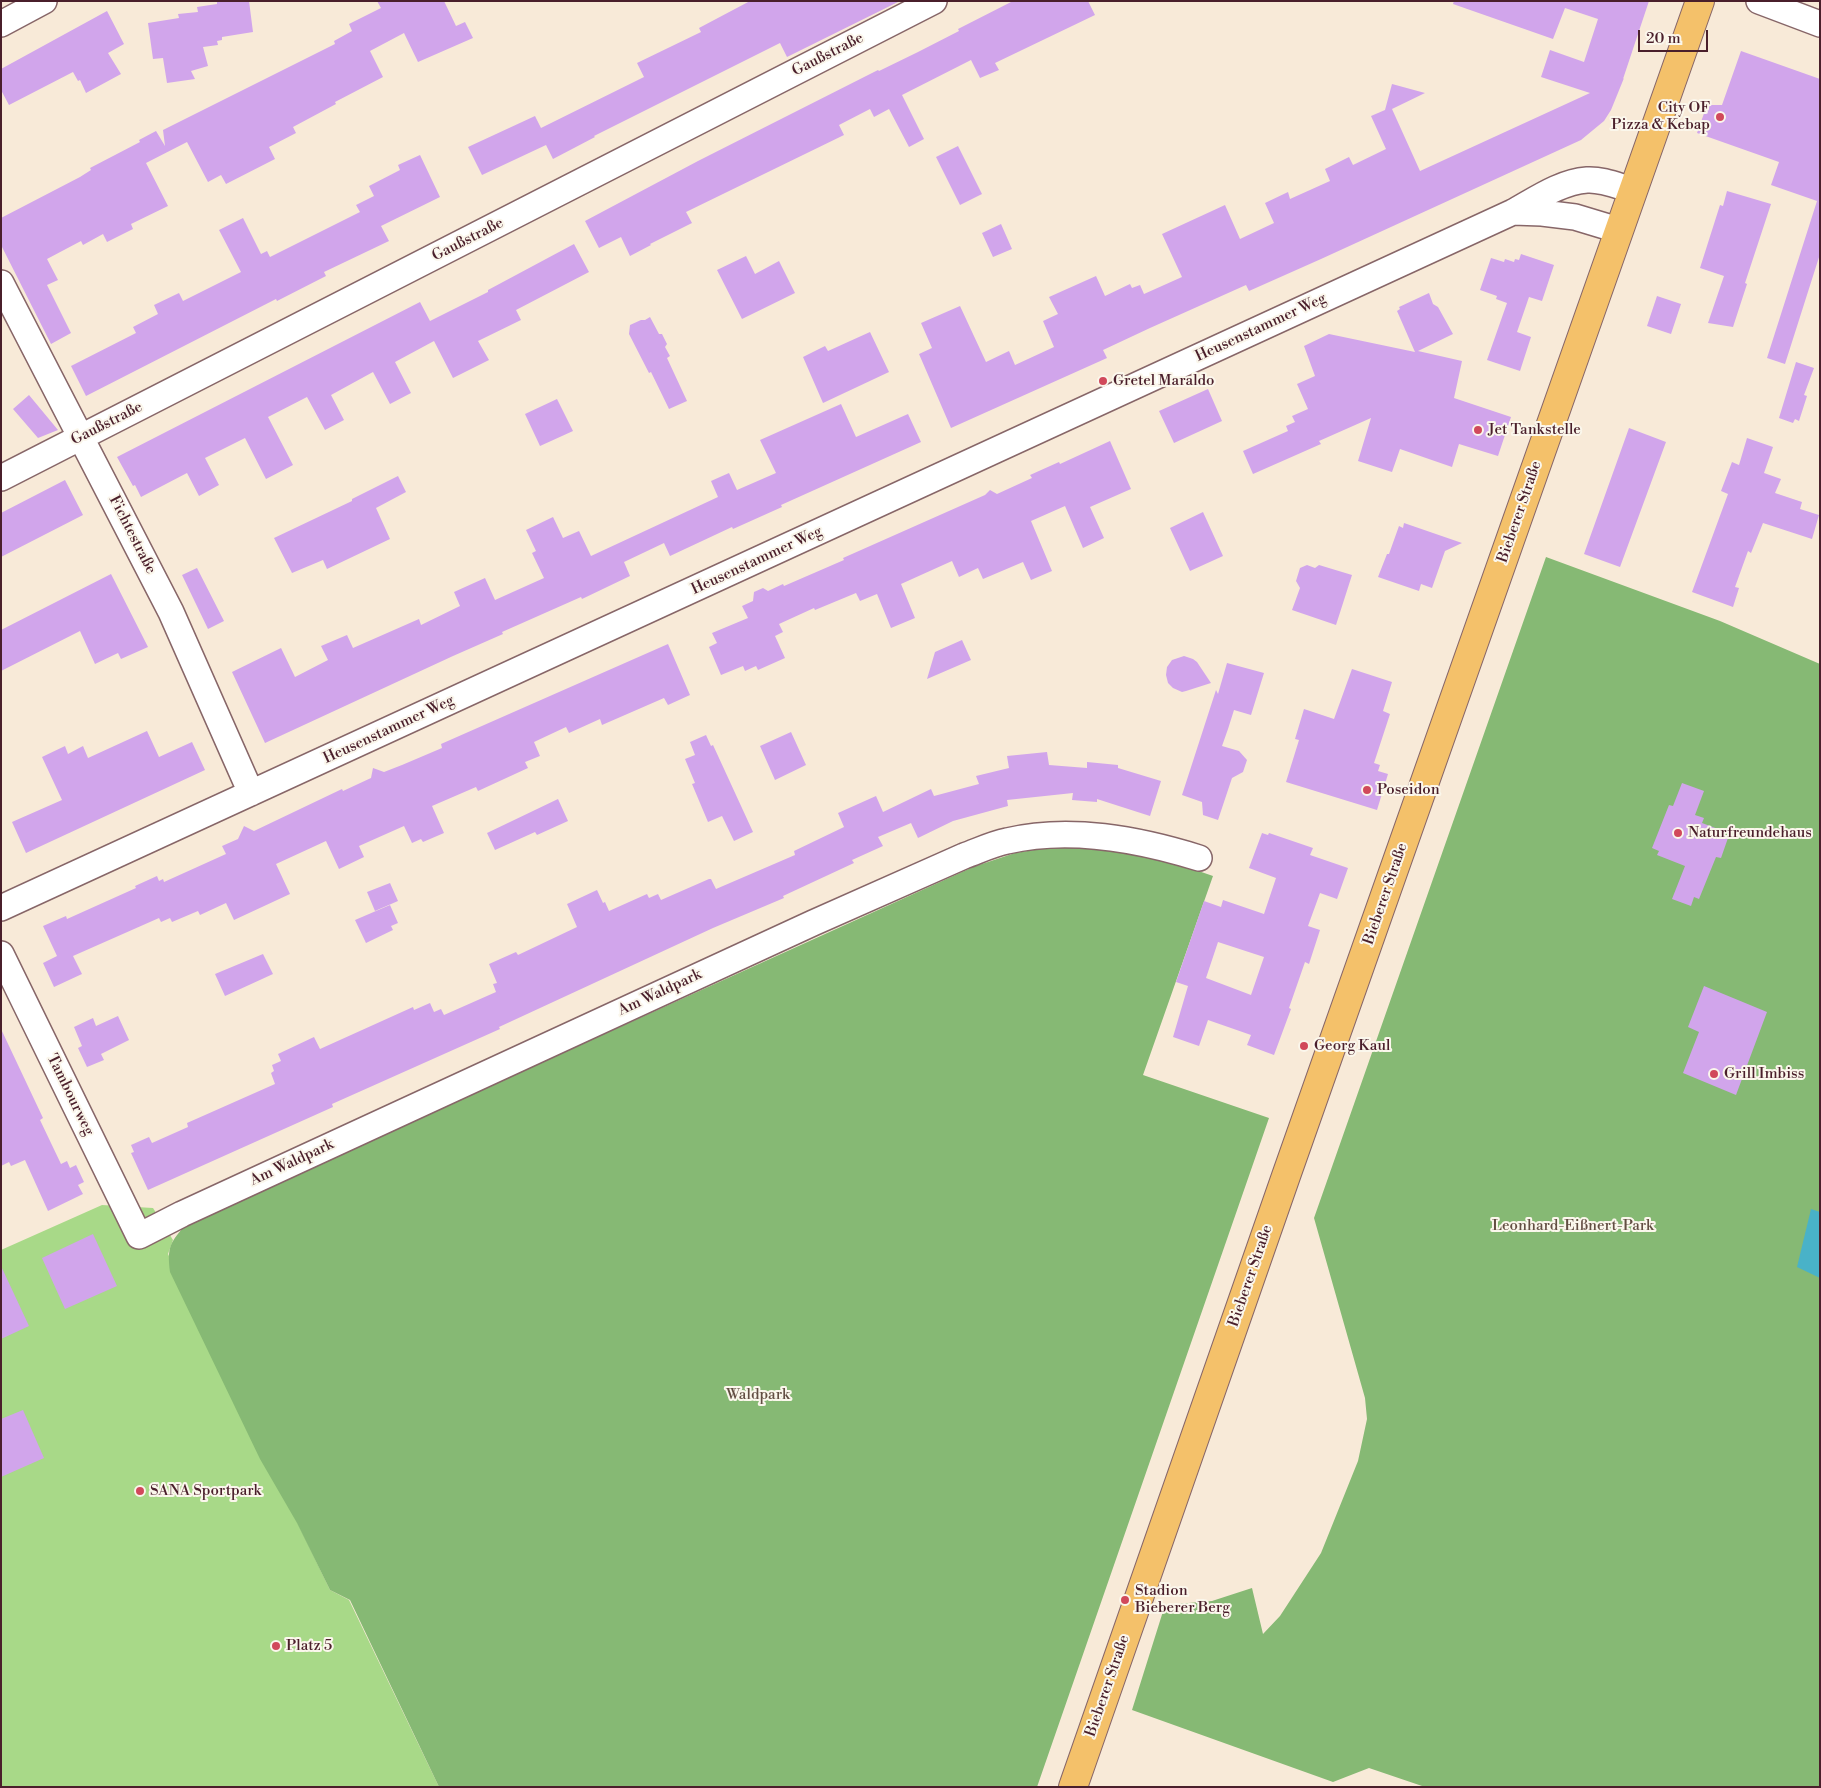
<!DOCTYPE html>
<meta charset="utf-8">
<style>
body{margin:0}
#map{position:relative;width:1821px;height:1788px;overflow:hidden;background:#f8ead8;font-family:"Libre Bodoni",serif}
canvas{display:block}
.frame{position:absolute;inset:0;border:2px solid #4a1f2b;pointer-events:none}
.scale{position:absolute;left:1638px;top:30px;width:70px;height:22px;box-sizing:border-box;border:2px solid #4a1f2b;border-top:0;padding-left:6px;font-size:15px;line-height:18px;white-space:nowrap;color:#4a1f2b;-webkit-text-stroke:4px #fbf7ec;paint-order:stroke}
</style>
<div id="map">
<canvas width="1821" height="1788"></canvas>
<div class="frame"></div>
<div class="scale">20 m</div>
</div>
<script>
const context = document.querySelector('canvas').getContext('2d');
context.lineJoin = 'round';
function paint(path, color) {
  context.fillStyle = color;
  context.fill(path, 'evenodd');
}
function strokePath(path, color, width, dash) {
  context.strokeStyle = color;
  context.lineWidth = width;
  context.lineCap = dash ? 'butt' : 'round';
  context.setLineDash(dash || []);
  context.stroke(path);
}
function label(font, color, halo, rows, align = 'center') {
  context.font = font + ' "Libre Bodoni",serif';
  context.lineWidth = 4;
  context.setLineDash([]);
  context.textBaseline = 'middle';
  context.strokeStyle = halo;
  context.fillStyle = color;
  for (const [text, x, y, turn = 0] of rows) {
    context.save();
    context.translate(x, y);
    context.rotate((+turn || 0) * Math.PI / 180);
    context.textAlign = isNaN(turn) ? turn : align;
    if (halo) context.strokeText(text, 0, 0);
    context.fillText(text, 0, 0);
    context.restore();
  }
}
paint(new Path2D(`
 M 102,1205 L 153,1208 L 173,1240 L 168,1254 L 330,1590 L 349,1600 L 439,1787 L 1,1787 L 1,1250 Z`), '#a8d988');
paint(new Path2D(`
 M 1546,557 L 1720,621 L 1820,664 L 1820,1787 L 1425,1787 L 1369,1768 L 1333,1782 L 1132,1710 L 1165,1605 L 1212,1601 L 1252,1588 L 1263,1634 L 1280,1616 L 1321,1553 L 1358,1461 L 1367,1419 L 1365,1398 L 1314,1218 Z
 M 1065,845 L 1146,853 L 1213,876 L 1143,1075 L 1269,1118 L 1037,1787 L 439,1787 L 350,1600 L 330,1590 L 297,1523 L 260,1459 L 170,1272 C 167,1246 170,1243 187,1223 L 973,867 L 1015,853 Z`), '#86b974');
paint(new Path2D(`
 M 1811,1209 L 1820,1212 L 1820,1278 L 1797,1267 Z`), '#49b2c8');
paint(new Path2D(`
 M 217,1 L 249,1 L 253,32 L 222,37 L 222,40 L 217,41 L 218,45 L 203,47 L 208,66 L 191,71 L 195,79 L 167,83 L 163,58 L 153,59 L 148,23 L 179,18 L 178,14 L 198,12 L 197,7 L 217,4 Z
 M 377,1 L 444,1 L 456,26 L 465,22 L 473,38 L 418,62 L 404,33 L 370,51 L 383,77 L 335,102 L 336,104 L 293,127 L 296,133 L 269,147 L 275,159 L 226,184 L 221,175 L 208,182 L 187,142 L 146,163 L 168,206 L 131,224 L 133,229 L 107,242 L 103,234 L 83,245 L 81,241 L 47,259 L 58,280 L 47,285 L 71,333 L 51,344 L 1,245 L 1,218 L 80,177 L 91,170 L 90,168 L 140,142 L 139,140 L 156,131 L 165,146 L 163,130 L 335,44 L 334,41 L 352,31 L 349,24 L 381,8 Z
 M 750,1 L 900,1 L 787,57 L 780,43 L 594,136 L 595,137 L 553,159 L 546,145 L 482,175 L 468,147 L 535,116 L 541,128 L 644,77 L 637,63 L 701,32 L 699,28 Z
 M 1013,1 L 1088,1 L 1095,15 L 995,63 L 999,70 L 980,78 L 971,60 L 902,95 L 924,139 L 909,147 L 889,109 L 874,117 L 870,109 L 839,125 L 844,135 L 686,212 L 692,223 L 650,244 L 651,245 L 630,256 L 621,237 L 599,248 L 585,221 L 698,161 L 878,70 L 879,71 L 918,52 L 959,31 L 958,29 Z
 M 1454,1 L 1649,1 L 1623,79 L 1624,78 L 1611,110 L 1604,121 L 1581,140 L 1321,259 L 1249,291 L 1246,285 L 1150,328 L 1103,350 L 1107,358 L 951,428 L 919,354 L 932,348 L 921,323 L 960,306 L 986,362 L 1009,351 L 1015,365 L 1054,347 L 1043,321 L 1058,314 L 1049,297 L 1096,276 L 1105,296 L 1130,284 L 1132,288 L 1140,285 L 1144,294 L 1182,277 L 1162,234 L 1225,205 L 1240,239 L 1274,223 L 1265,203 L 1288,192 L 1290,199 L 1330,181 L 1325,169 L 1349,157 L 1353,165 L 1386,149 L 1371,116 L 1385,110 L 1392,84 L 1425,93 L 1392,109 L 1420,171 L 1590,93 L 1541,77 L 1550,50 L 1584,62 L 1598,19 L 1565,8 L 1553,39 L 1453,4 Z
 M 107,11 L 124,44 L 108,53 L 121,74 L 86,93 L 80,80 L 78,81 L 73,72 L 9,105 L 1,90 L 1,69 Z
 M 1741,51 L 1820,79 L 1820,254 L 1785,364 L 1767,358 L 1817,201 L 1771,185 L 1779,162 L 1697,133 L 1707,105 L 1722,105 Z
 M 958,146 L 982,194 L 960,205 L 936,157 Z
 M 420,155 L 440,197 L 381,226 L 389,241 L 324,272 L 326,276 L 277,301 L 276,299 L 86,396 L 71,366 L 136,333 L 133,327 L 158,314 L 154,305 L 179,293 L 183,301 L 241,272 L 219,230 L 243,218 L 261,254 L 267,251 L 270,257 L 360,212 L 356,205 L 374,196 L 369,186 L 400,170 L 398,165 Z
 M 1727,191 L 1771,204 L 1745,283 L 1747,284 L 1733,327 L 1708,323 L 1724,276 L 1700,268 L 1720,205 L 1723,206 Z
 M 1001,224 L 1012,249 L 993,257 L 982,233 Z
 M 574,244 L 589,272 L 516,310 L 521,320 L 478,341 L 489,360 L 453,378 L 434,341 L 395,362 L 411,393 L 390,404 L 373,372 L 331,395 L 344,420 L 325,430 L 307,397 L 268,417 L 293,465 L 266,479 L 245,438 L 205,458 L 219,485 L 199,496 L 187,473 L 141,497 L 135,485 L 133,486 L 117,457 L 420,302 L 430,321 L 488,292 L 488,290 Z
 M 1521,254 L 1554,265 L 1542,301 L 1529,297 L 1517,332 L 1531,337 L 1520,371 L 1487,360 L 1507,303 L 1496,299 L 1497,296 L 1480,290 L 1491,258 L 1504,262 L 1505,259 L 1514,262 L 1515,259 L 1519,260 Z
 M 746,256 L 755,274 L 779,261 L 795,293 L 742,319 L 717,270 Z
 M 1429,293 L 1433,304 L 1438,307 L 1453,334 L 1418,351 L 1462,361 L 1454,398 L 1511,417 L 1498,456 L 1459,444 L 1452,467 L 1400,449 L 1392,472 L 1358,461 L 1371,418 L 1319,441 L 1321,444 L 1253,474 L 1243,451 L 1288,431 L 1286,426 L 1295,422 L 1292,416 L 1308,409 L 1297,384 L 1315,376 L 1304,346 L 1329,334 L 1415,352 L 1397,311 L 1400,309 L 1399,307 Z
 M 1657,296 L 1681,304 L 1671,334 L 1647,326 Z
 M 650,317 L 659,334 L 662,334 L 667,344 L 665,347 L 670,356 L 667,358 L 687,401 L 669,409 L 651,372 L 649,373 L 629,334 L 630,325 L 641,320 L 645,320 Z
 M 870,332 L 889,372 L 823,403 L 803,357 L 825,346 L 828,351 Z
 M 1796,362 L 1814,368 L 1804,395 L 1807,396 L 1799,421 L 1795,419 L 1793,423 L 1779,418 Z
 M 1208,389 L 1222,421 L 1174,443 L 1159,411 Z
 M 29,395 L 58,430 L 38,438 L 13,409 Z
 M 557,399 L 573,431 L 540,446 L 525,414 Z
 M 841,404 L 856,437 L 908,414 L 921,442 L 781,505 L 782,507 L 733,529 L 732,527 L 670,556 L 664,543 L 624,562 L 630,576 L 582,599 L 581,597 L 502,632 L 503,634 L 453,656 L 265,743 L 232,672 L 281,648 L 295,677 L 328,660 L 321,646 L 347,635 L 353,648 L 419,619 L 421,625 L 460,606 L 454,592 L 485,578 L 495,600 L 544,578 L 532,553 L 536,551 L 526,530 L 553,517 L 563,538 L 579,531 L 591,556 L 718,497 L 711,481 L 729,473 L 737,490 L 776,473 L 760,440 Z
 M 1629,428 L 1666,442 L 1620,567 L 1584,554 Z
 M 1747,438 L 1773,447 L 1764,473 L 1781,479 L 1775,493 L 1802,502 L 1800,509 L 1819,515 L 1812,539 L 1763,523 L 1751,553 L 1748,551 L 1735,587 L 1739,588 L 1733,607 L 1692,592 L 1728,494 L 1721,491 L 1732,462 L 1739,465 Z
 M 1110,441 L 1131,489 L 1090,507 L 1104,538 L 1083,548 L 1065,506 L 1031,521 L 1052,571 L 1031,580 L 1023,562 L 983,579 L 978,568 L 959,577 L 952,561 L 901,584 L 915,618 L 891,628 L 877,594 L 860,601 L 856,593 L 815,610 L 814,608 L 779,624 L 783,632 L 775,636 L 785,658 L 758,670 L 756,666 L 745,671 L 743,666 L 721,675 L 709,647 L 717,643 L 712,633 L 748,618 L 742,606 L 753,601 L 754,592 L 763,588 L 768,591 L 783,584 L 784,586 L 844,560 L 843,558 L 985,495 L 990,490 L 997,494 L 1032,478 L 1030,475 L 1059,462 L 1060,464 Z
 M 398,476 L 406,492 L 376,508 L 390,539 L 327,569 L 323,560 L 292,573 L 291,571 L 274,538 L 352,501 L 352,499 Z
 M 65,480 L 83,515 L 1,557 L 1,513 Z
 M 1203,512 L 1223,556 L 1190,571 L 1170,528 Z
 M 1404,523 L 1462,543 L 1445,551 L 1432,588 L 1421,584 L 1419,591 L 1378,577 L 1387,554 L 1389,554 L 1399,526 L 1403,528 Z
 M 1307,565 L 1315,568 L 1319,565 L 1352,575 L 1336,625 L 1292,610 L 1300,588 L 1296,581 L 1300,568 Z
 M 197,568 L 224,621 L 208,629 L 182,575 Z
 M 111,574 L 148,647 L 121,659 L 118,653 L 95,664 L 80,631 L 1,671 L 1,630 Z
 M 962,640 L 971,660 L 927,679 L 935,652 Z
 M 668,644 L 690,695 L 668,705 L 664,698 L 602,725 L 600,719 L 569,733 L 566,727 L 534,742 L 540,756 L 525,762 L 528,768 L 478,791 L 476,787 L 432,806 L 444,833 L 423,842 L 421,839 L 412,843 L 404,826 L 359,846 L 364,857 L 339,869 L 326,841 L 276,864 L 290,894 L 234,920 L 226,903 L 200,915 L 198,911 L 172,922 L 170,918 L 161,922 L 159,918 L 73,956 L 82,974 L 54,987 L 43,963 L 57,956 L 43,926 L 66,916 L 67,919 L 136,888 L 135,886 L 157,876 L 159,881 L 163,879 L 164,882 L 226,854 L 222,846 L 238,839 L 244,826 L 254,831 L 342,789 L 343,791 L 371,778 L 373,768 L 384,772 L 402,765 L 442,748 L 441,744 Z
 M 1184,656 L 1193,659 L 1197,662 L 1211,683 L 1186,691 L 1182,692 L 1173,688 L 1168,683 L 1166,675 L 1167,667 L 1172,660 Z
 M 1227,663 L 1264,673 L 1251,715 L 1234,710 L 1228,729 L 1222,746 L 1239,751 L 1247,760 L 1243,772 L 1232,778 L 1218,820 L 1203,815 L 1202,802 L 1182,795 L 1216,690 L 1218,694 Z
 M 1352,669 L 1392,682 L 1383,711 L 1390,714 L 1374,763 L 1380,765 L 1378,771 L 1388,774 L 1377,810 L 1286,782 L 1299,740 L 1295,739 L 1304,709 L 1334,719 Z
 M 147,731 L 159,757 L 192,742 L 205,770 L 26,853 L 12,822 L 62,800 L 42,757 L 65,746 L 68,754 L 83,746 L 88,758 Z
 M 791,732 L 806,765 L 775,780 L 760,746 Z
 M 706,735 L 711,746 L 713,745 L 753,832 L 734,841 L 722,816 L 708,822 L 692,784 L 695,783 L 685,759 L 695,755 L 690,742 Z
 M 1047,752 L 1049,765 L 1087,768 L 1087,762 L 1118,765 L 1118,768 L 1161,781 L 1150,816 L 1097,799 L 1097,802 L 1072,800 L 1073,793 L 1007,800 L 1008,806 L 953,821 L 918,838 L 911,823 L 878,837 L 883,846 L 852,860 L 854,863 L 783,896 L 784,898 L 713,928 L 499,1027 L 500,1029 L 332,1104 L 333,1107 L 148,1190 L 131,1153 L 134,1152 L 131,1145 L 149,1137 L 152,1143 L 188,1127 L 187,1123 L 275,1084 L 271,1073 L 274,1071 L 272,1065 L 281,1061 L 278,1054 L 314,1037 L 320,1049 L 413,1007 L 414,1010 L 430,1003 L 434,1012 L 441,1009 L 444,1015 L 496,992 L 493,984 L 497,983 L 489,964 L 516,952 L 518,955 L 577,927 L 567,904 L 597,890 L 603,903 L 605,902 L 609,911 L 647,894 L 649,898 L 658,894 L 661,900 L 709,879 L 711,879 L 716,889 L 795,855 L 794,851 L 844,827 L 838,813 L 876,796 L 883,812 L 931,789 L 934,796 L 979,784 L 976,776 L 1009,768 L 1007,756 Z
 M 1682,783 L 1704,791 L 1695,815 L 1704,818 L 1702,823 L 1726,832 L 1724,836 L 1728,838 L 1721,858 L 1716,857 L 1699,899 L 1694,897 L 1691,906 L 1672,899 L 1685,866 L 1657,855 L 1659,851 L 1652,848 L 1669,805 L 1673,806 Z
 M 558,799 L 568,821 L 537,835 L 535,832 L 495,850 L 487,833 Z
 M 1262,833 L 1268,835 L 1269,833 L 1313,848 L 1310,855 L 1348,868 L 1337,899 L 1320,893 L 1308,926 L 1320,930 L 1309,964 L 1305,962 L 1289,1008 L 1291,1009 L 1274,1055 L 1247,1045 L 1251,1035 L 1208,1020 L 1199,1046 L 1173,1037 L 1188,986 L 1176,982 L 1204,901 L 1221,907 L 1223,900 L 1264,914 L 1276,878 L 1249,868 ZM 1218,942 L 1264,957 L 1251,995 L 1206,978 Z
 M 390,883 L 398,901 L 375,911 L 367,892 Z
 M 390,905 L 398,923 L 391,926 L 393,930 L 366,943 L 355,920 Z
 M 263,954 L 273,974 L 225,996 L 215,974 Z
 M 1704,986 L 1767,1012 L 1736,1095 L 1683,1073 L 1699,1032 L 1688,1027 Z
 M 118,1016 L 129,1040 L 101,1054 L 104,1060 L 87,1067 L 78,1048 L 82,1046 L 74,1027 L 93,1018 L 96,1026 Z
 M 1,1029 L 43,1118 L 40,1120 L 61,1164 L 67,1161 L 70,1168 L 76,1165 L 84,1182 L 78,1185 L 83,1194 L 48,1211 L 25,1160 L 11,1166 L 9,1162 L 1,1166 Z
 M 93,1234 L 117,1286 L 65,1309 L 42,1258 Z
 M 1,1266 L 29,1326 L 1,1339 Z
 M 23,1410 L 44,1458 L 1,1477 L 1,1419 Z`), '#d1a5eb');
const street = new Path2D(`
 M 1759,1 L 1820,24
 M 1,24 L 44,1
 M 1513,212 L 1542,213 L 1575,217 L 1618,230
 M 1,283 L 171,612 L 251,793
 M 1,478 L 934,1
 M 1,908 L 1513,212 C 1535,200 1560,182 1587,180 C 1602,179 1618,186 1632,190
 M 1,954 L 139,1236 L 182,1214 L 813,923 L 964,856 C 978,851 992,844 1007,841 C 1070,826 1138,839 1199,858`);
const primary = new Path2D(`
 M 1073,1787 L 1286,1176 L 1700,1`);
strokePath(street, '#876668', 28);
strokePath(primary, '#876668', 30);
strokePath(street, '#fff', 25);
strokePath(primary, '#f4c16a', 28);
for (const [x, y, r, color] of [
 [1720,117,5,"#d1495b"],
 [1103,381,5,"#d1495b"],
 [1478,430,5,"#d1495b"],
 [1367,790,5,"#d1495b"],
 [1678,833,5,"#d1495b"],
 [1304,1046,5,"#d1495b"],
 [1714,1074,5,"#d1495b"],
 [140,1491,5,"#d1495b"],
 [1125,1600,5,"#d1495b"],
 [276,1646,5,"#d1495b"]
]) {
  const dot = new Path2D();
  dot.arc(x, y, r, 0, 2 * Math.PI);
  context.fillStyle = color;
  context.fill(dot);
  strokePath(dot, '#fbf7ec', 2);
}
label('15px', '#4a1f2b', '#fbf7ec', [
 ["Gaußstraße",828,55,-27],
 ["Gaußstraße",468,240,-27],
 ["Heusenstammer Weg",1261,328,-25],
 ["Gaußstraße",107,424,-27],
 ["Bieberer Straße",1520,512,-71],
 ["Fichtestraße",132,535,63],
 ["Heusenstammer Weg",757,561,-25],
 ["Heusenstammer Weg",389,730,-25],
 ["Bieberer Straße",1386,894,-71],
 ["Am Waldpark",660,993,-25],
 ["Tambourweg",70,1095,64],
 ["Am Waldpark",292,1163,-25],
 ["Bieberer Straße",1251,1276,-71],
 ["Bieberer Straße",1108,1686,-71]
]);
label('15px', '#4a1f2b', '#fbf7ec', [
 ["City OF",1710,108,"right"],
 ["Pizza & Kebap",1710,125,"right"],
 ["Gretel Maraldo",1113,381],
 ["Jet Tankstelle",1488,430],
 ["Poseidon",1377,790],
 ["Naturfreundehaus",1688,833],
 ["Georg Kaul",1314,1046],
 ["Grill Imbiss",1724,1074],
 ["SANA Sportpark",150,1491],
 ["Stadion",1135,1591],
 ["Bieberer Berg",1135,1608],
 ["Platz 5",286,1646]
], 'left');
label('15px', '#624e42', '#fbf7ec', [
 ["Leonhard-Eißnert-Park",1573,1226],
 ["Waldpark",758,1395]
]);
</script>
